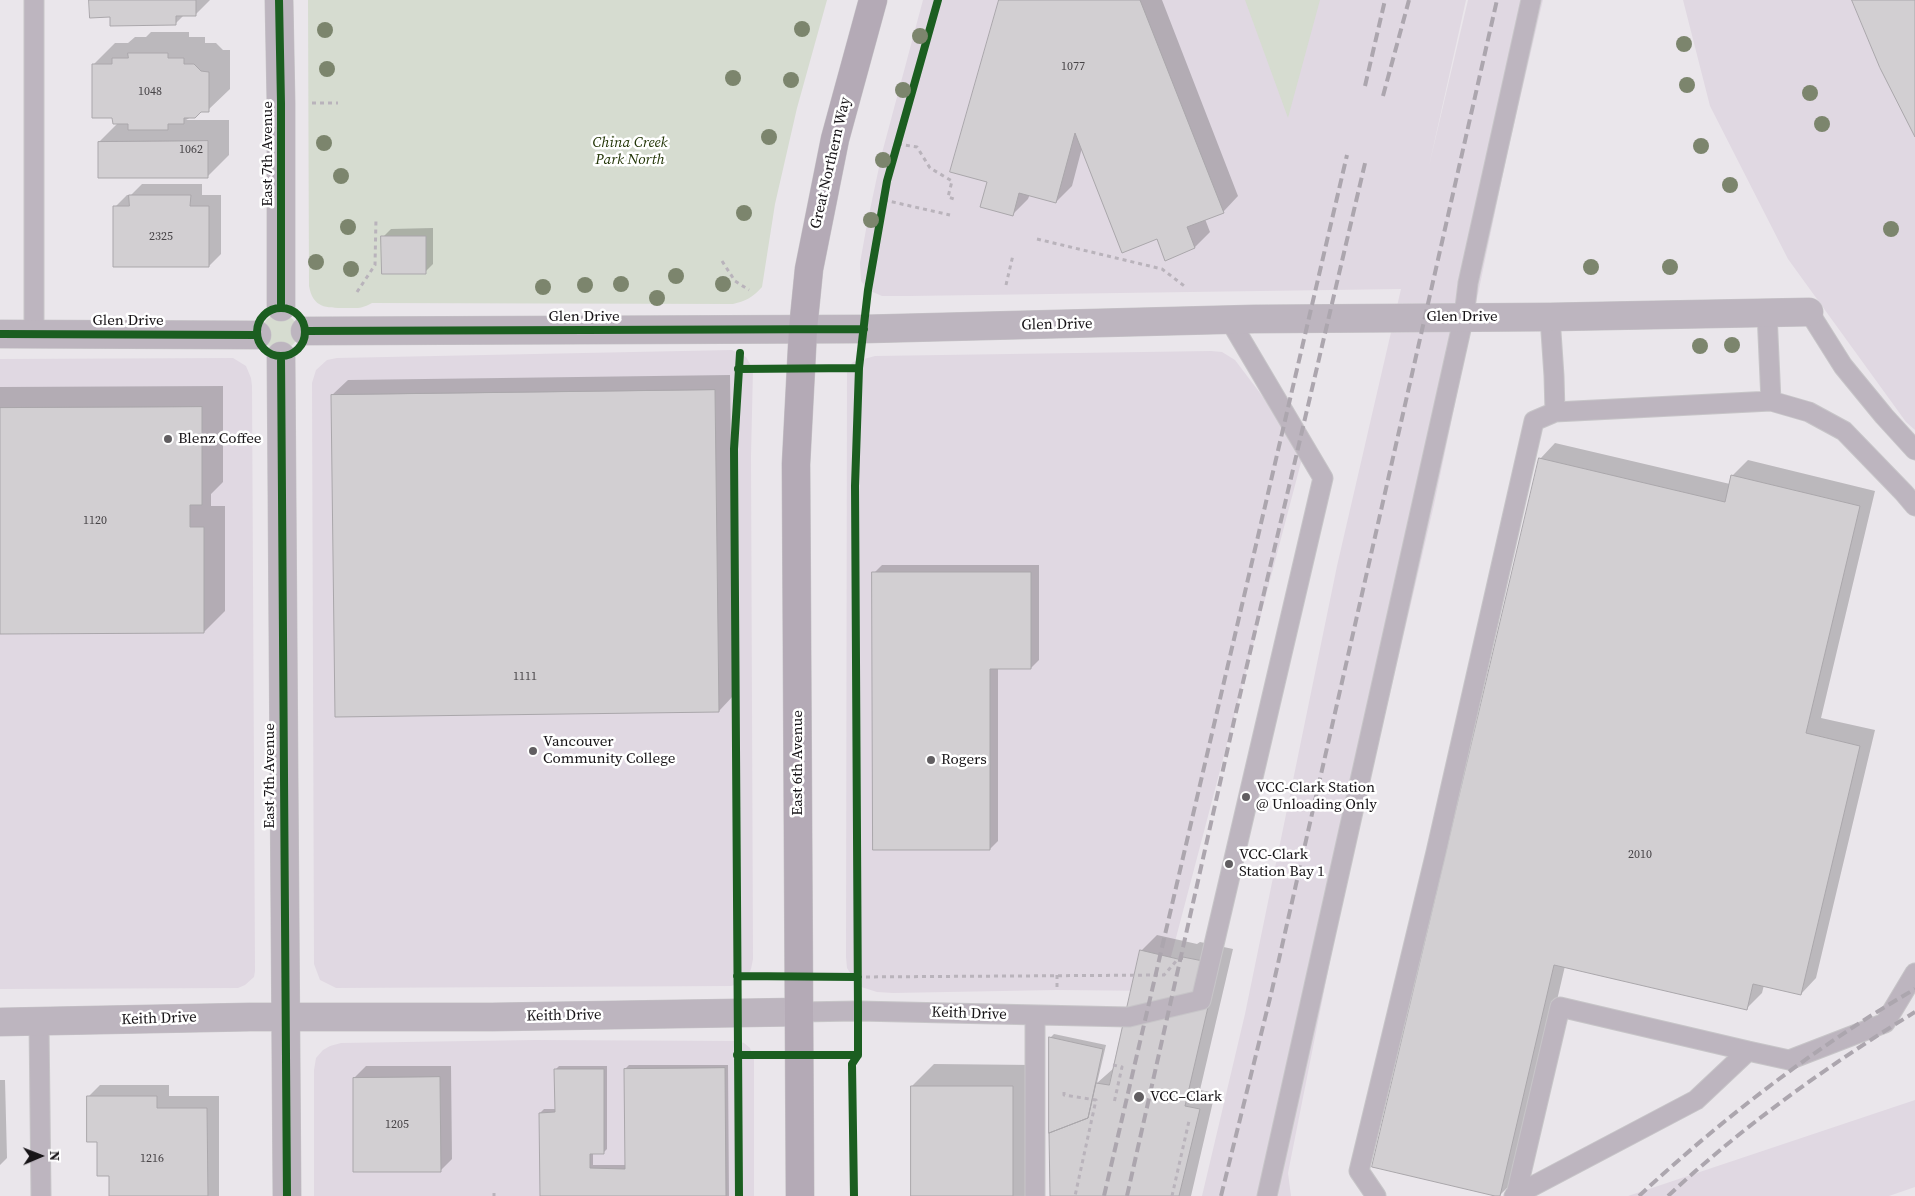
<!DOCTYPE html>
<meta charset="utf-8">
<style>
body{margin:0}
#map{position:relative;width:1915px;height:1196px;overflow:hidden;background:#eae6eb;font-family:"Source Serif 4",serif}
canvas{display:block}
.north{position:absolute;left:15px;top:1131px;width:50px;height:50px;-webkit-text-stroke:4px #fff;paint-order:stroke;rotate:89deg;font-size:14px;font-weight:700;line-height:20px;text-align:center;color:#171417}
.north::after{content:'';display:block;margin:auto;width:18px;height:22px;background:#171417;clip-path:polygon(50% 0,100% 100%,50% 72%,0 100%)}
</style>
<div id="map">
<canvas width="1915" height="1196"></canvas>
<div class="north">N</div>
</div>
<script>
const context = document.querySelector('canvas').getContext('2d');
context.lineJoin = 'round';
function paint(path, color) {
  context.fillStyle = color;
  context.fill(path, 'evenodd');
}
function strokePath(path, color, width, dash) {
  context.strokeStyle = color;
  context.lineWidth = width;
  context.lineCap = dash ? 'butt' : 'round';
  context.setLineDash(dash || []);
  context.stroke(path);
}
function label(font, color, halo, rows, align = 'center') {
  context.font = font + ' "Source Serif 4",serif';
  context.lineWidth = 5;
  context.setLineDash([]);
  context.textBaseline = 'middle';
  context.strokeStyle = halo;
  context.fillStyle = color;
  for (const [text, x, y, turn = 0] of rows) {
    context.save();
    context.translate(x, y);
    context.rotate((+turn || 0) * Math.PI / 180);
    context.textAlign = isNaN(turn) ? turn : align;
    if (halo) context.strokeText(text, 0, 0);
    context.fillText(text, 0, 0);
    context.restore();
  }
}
paint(new Path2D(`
 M 923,0 L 1466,0 L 1429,166 L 1468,0 L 1543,0 L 1507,155 L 1434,505 L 1344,891 L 1288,1173 L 1291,1196 L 1202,1196 L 1245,1014 L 1337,566 L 1401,289 L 909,296 L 882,296 L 868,290 L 861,281 L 860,263 L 867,224 L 882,153 Z
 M 1683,0 L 1915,0 L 1915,430 L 1906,422 L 1788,259 L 1710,106 Z
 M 732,350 L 746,357 L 753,369 L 751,456 L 753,959 L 751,969 L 747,977 L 738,984 L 731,986 L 336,988 L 320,980 L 314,964 L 312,383 L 316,370 L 327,360 L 337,358 Z
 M 1211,351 L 1222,352 L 1235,360 L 1304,451 L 1162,991 L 1057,990 L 893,993 L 877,992 L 858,986 L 847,968 L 846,957 L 847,368 L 853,362 L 875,356 Z
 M 233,358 L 246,366 L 251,378 L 252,386 L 255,971 L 254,977 L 245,985 L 238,988 L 0,989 L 0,359 Z
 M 535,1040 L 737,1041 L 744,1043 L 750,1048 L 754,1060 L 754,1196 L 314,1196 L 314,1070 L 316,1058 L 323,1050 L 330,1046 L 341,1043 Z
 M 1915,1100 L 1915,1187 L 1889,1196 L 1628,1196 Z`), '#e0d8e2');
paint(new Path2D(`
 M 308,0 L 827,0 L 797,108 L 775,204 L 762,287 C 753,297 746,301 733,304 L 372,303 C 361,309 358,308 345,308 C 326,308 313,308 309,286 Z
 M 1245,0 L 1320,0 L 1288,118 Z
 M262 332a18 18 0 1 1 36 0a18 18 0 1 1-36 0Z`), '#d6dcd0');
paint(new Path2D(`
 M 91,0 L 210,0 L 195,15 L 184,15 L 175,24 L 111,16 Z
 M 1000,0 L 1162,0 L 1238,196 L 1223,212 L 1205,219 L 1210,232 L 1195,247 L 1157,238 L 1082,148 L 1072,186 L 1056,202 L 1030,194 L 1028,199 L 1013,214 L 989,181 Z
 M 151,32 L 189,32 L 189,37 L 205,37 L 205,43 L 216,43 L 223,50 L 230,50 L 230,89 L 208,110 L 201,111 L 186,120 L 229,120 L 229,155 L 207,177 L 99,142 L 118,123 L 114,117 L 93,65 L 115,43 L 128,43 L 135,37 L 146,37 Z
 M 142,184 L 202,184 L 202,195 L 221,195 L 221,254 L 209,266 L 115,207 L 127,195 L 131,195 Z
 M 433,228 L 433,264 L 425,272 L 383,237 L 391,229 Z
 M 730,375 L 734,695 L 719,711 L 332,395 L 348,380 Z
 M 223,386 L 223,482 L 211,494 L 211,506 L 225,506 L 225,611 L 204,632 L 0,633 L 0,387 Z
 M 1555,443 L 1730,484 L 1732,476 L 1748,460 L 1875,491 L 1821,718 L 1875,730 L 1816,978 L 1801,994 L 1764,985 L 1762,993 L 1746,1009 L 1565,966 L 1515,1180 L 1499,1196 L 1540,459 Z
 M 882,565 L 1039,565 L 1039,660 L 1031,668 L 998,668 L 998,841 L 990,849 L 874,573 Z
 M 1157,935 L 1197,944 L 1200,942 L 1233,949 L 1200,1090 L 1215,1093 L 1191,1196 L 1051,1196 L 1050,1038 L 1054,1034 L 1106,1045 L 1097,1083 L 1114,1068 L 1141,951 Z
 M 934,1064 L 1034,1065 L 1034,1196 L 912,1196 L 912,1086 Z
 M 629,1065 L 728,1065 L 729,1196 L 541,1196 L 540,1113 L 544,1109 L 556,1109 L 555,1070 L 559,1066 L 607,1066 L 607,1149 L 603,1153 L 593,1153 L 593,1165 L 626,1165 L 625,1069 Z
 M 366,1066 L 451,1066 L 452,1159 L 440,1171 L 354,1078 Z
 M 0,1080 L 5,1080 L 7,1158 L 0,1165 Z
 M 100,1085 L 169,1085 L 169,1096 L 219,1096 L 219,1196 L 111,1196 L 110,1175 L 98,1141 L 88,1097 Z`), '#0003');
const building = new Path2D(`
 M 89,0 L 196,0 L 196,16 L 176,16 L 176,25 L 110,26 L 110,17 L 90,18 Z
 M 999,0 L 1140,0 L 1224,213 L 1187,227 L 1195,248 L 1165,261 L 1157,239 L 1122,253 L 1075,133 L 1056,203 L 1019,193 L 1013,216 L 980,207 L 987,182 L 950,172 Z
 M 1852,0 L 1915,0 L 1915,137 L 1880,68 Z
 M 128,53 L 168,53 L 168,58 L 184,58 L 184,64 L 194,64 L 201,71 L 209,72 L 209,112 L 201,112 L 195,118 L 184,118 L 184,124 L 168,124 L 168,130 L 128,130 L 128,124 L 113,124 L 112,118 L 92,118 L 92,64 L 112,64 L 112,58 L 128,58 Z
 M 208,141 L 208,178 L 98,178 L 98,142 Z
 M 129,195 L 191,195 L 190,206 L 209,206 L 209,267 L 113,267 L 113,206 L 129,206 Z
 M 381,236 L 426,236 L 426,274 L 382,274 Z
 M 715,390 L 719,712 L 335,717 L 331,395 Z
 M 202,407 L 202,505 L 190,505 L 190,527 L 204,527 L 204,633 L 0,634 L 0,408 Z
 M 1539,458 L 1725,502 L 1731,475 L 1860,506 L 1806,733 L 1860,746 L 1801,995 L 1753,984 L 1747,1010 L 1554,965 L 1500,1196 L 1495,1196 L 1372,1167 Z
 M 872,572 L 1031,572 L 1031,669 L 990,669 L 990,850 L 873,850 Z
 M 1140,950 L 1182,960 L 1183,957 L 1218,964 L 1185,1106 L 1200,1109 L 1179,1196 L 1050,1196 L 1049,1133 L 1088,1118 L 1096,1083 L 1109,1085 Z
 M 1049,1037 L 1103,1049 L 1088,1118 L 1049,1133 Z
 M 725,1068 L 726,1196 L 540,1196 L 539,1113 L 555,1112 L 554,1069 L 604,1069 L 604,1154 L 590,1154 L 590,1168 L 625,1169 L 624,1069 Z
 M 440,1077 L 441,1172 L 353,1172 L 353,1078 Z
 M 911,1086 L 1013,1086 L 1013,1196 L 911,1196 Z
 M 87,1096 L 157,1096 L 157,1108 L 207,1108 L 208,1196 L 109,1196 L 109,1176 L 97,1176 L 97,1142 L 87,1142 Z`);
paint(building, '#d2cfd2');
strokePath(building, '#aaa7ab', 1);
const lane = new Path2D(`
 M 34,0 L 34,334
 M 1809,312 L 1843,366 L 1884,416 L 1915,450
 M 1767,313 L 1771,401 L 1809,412 L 1844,431 L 1904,493 L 1915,506
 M 1550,317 L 1554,376 L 1555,412
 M 799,1012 L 858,1011 L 1129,1017 L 1201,1000 L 1323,478 L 1229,319
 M 1035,1016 L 1035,1196
 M 39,1022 L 41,1196
 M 1516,1195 L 1560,1007 L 1748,1051
 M 1267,1196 L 1464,316 L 1468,283 L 1531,0
 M 1376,1196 L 1359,1171 L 1436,852 L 1534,421 L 1555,412 L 1771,401
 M 1514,1196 L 1696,1100 L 1748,1051 L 1789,1060 L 1885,1023 L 1915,973`);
const street = new Path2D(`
 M 279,0 L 281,103 L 281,307
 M 305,331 L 864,329 L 1254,319 L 1550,317 L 1809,312
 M 0,334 L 257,335
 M 281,356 L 287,1196
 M 0,1022 L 250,1017 L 492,1017 L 799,1012`);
const secondary = new Path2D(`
 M 800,1196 L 796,464 L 803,329 L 809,269 L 835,139 L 873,0`);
strokePath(lane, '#c7c5c8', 21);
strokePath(street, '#c7c5c8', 29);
strokePath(secondary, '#c7c5c8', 29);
strokePath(new Path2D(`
 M 312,103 L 338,103
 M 898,144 L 917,147 L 930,168 L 952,181 L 948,197 L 954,199
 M 884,200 L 950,215
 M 1037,239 L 1162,269 L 1187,288
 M 722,261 L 735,281 L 749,290
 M 1006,285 L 1013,255
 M 357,292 L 375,265 L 376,218
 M 1057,975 L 1057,989
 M 858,977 L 1164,975 L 1184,952
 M 1113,1065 L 1122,1067 L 1114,1103
 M 1064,1092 L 1064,1095 L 1096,1100 L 1075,1196
 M 494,1193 L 494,1196
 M 1172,1196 L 1189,1121`), '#b9b3bb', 3, [4, 4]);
strokePath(lane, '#bdb5bf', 19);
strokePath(street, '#bdb5bf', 28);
strokePath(secondary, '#b4aab6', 28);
strokePath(new Path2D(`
 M 1365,86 L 1385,0
 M 1383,96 L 1409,0
 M 1104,1196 L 1347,155
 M 1127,1196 L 1236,712 L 1366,159
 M 1221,1196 L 1272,990 L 1497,0
 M 1639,1196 C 1723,1118 1815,1047 1915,989
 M 1668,1196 C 1743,1126 1827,1066 1915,1012`), '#aca6ae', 4, [10, 5]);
strokePath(new Path2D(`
 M 279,0 L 281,103 L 281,307
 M257 332a24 24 0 1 1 48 0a24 24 0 1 1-48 0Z
 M 305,331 L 864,329
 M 0,334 L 257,335
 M 281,356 L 287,1196
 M 738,369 L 859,368
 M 737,976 L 858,977
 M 737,1055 L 858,1055
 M 739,1196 L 734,449 L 740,353
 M 854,1196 L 852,1064 L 858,1055 L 858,1011 L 855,486 L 859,368 L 868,290 L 887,181 L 938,0`), '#1b5e20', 8);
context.fillStyle = '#7c856d';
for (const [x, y] of [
 [802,29],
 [325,30],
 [920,36],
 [1684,44],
 [327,69],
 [733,78],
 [791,80],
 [1687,85],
 [903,90],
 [1810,93],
 [1822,124],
 [769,137],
 [324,143],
 [1701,146],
 [883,160],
 [341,176],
 [1730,185],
 [744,213],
 [871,220],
 [348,227],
 [1891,229],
 [316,262],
 [1591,267],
 [1670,267],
 [351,269],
 [676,276],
 [621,284],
 [723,284],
 [585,285],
 [543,287],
 [657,298],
 [1732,345],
 [1700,346]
]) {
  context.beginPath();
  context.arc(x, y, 8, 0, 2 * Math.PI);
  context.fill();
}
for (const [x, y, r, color] of [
 [168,439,5,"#615e61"],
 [533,751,5,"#615e61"],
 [931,760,5,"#615e61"],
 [1246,797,5,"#615e61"],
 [1229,864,5,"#615e61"],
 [1139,1097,6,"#615e61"]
]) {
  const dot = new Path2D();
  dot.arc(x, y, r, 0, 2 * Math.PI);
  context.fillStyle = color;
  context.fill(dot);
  strokePath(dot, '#fff', 2);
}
label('12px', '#464346', null, [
 ["1077",1073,67],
 ["1048",150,92],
 ["1062",191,150],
 ["2325",161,237],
 ["1120",95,521],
 ["1111",525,677],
 ["2010",1640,855],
 ["1205",397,1125],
 ["1216",152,1159]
]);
label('italic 15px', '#223506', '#fff', [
 ["China Creek",630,143],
 ["Park North",630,160]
]);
label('15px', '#171417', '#fff', [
 ["East 7th Avenue",268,154,-90],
 ["Great Northern Way",831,163,-77],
 ["Glen Drive",584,317],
 ["Glen Drive",1462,317],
 ["Glen Drive",128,321],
 ["Glen Drive",1057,325,-1],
 ["East 6th Avenue",798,763,-90],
 ["East 7th Avenue",270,776,-90],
 ["Keith Drive",969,1014,2],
 ["Keith Drive",564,1016,-1],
 ["Keith Drive",159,1019,-2]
]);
label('15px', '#171417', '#fff', [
 ["Blenz Coffee",178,439],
 ["Vancouver",543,742],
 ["Community College",543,759],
 ["Rogers",941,760],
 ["VCC-Clark Station",1256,788],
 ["@ Unloading Only",1256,805],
 ["VCC-Clark",1239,855],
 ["Station Bay 1",1239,872],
 ["VCC–Clark",1150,1097]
], 'left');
</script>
